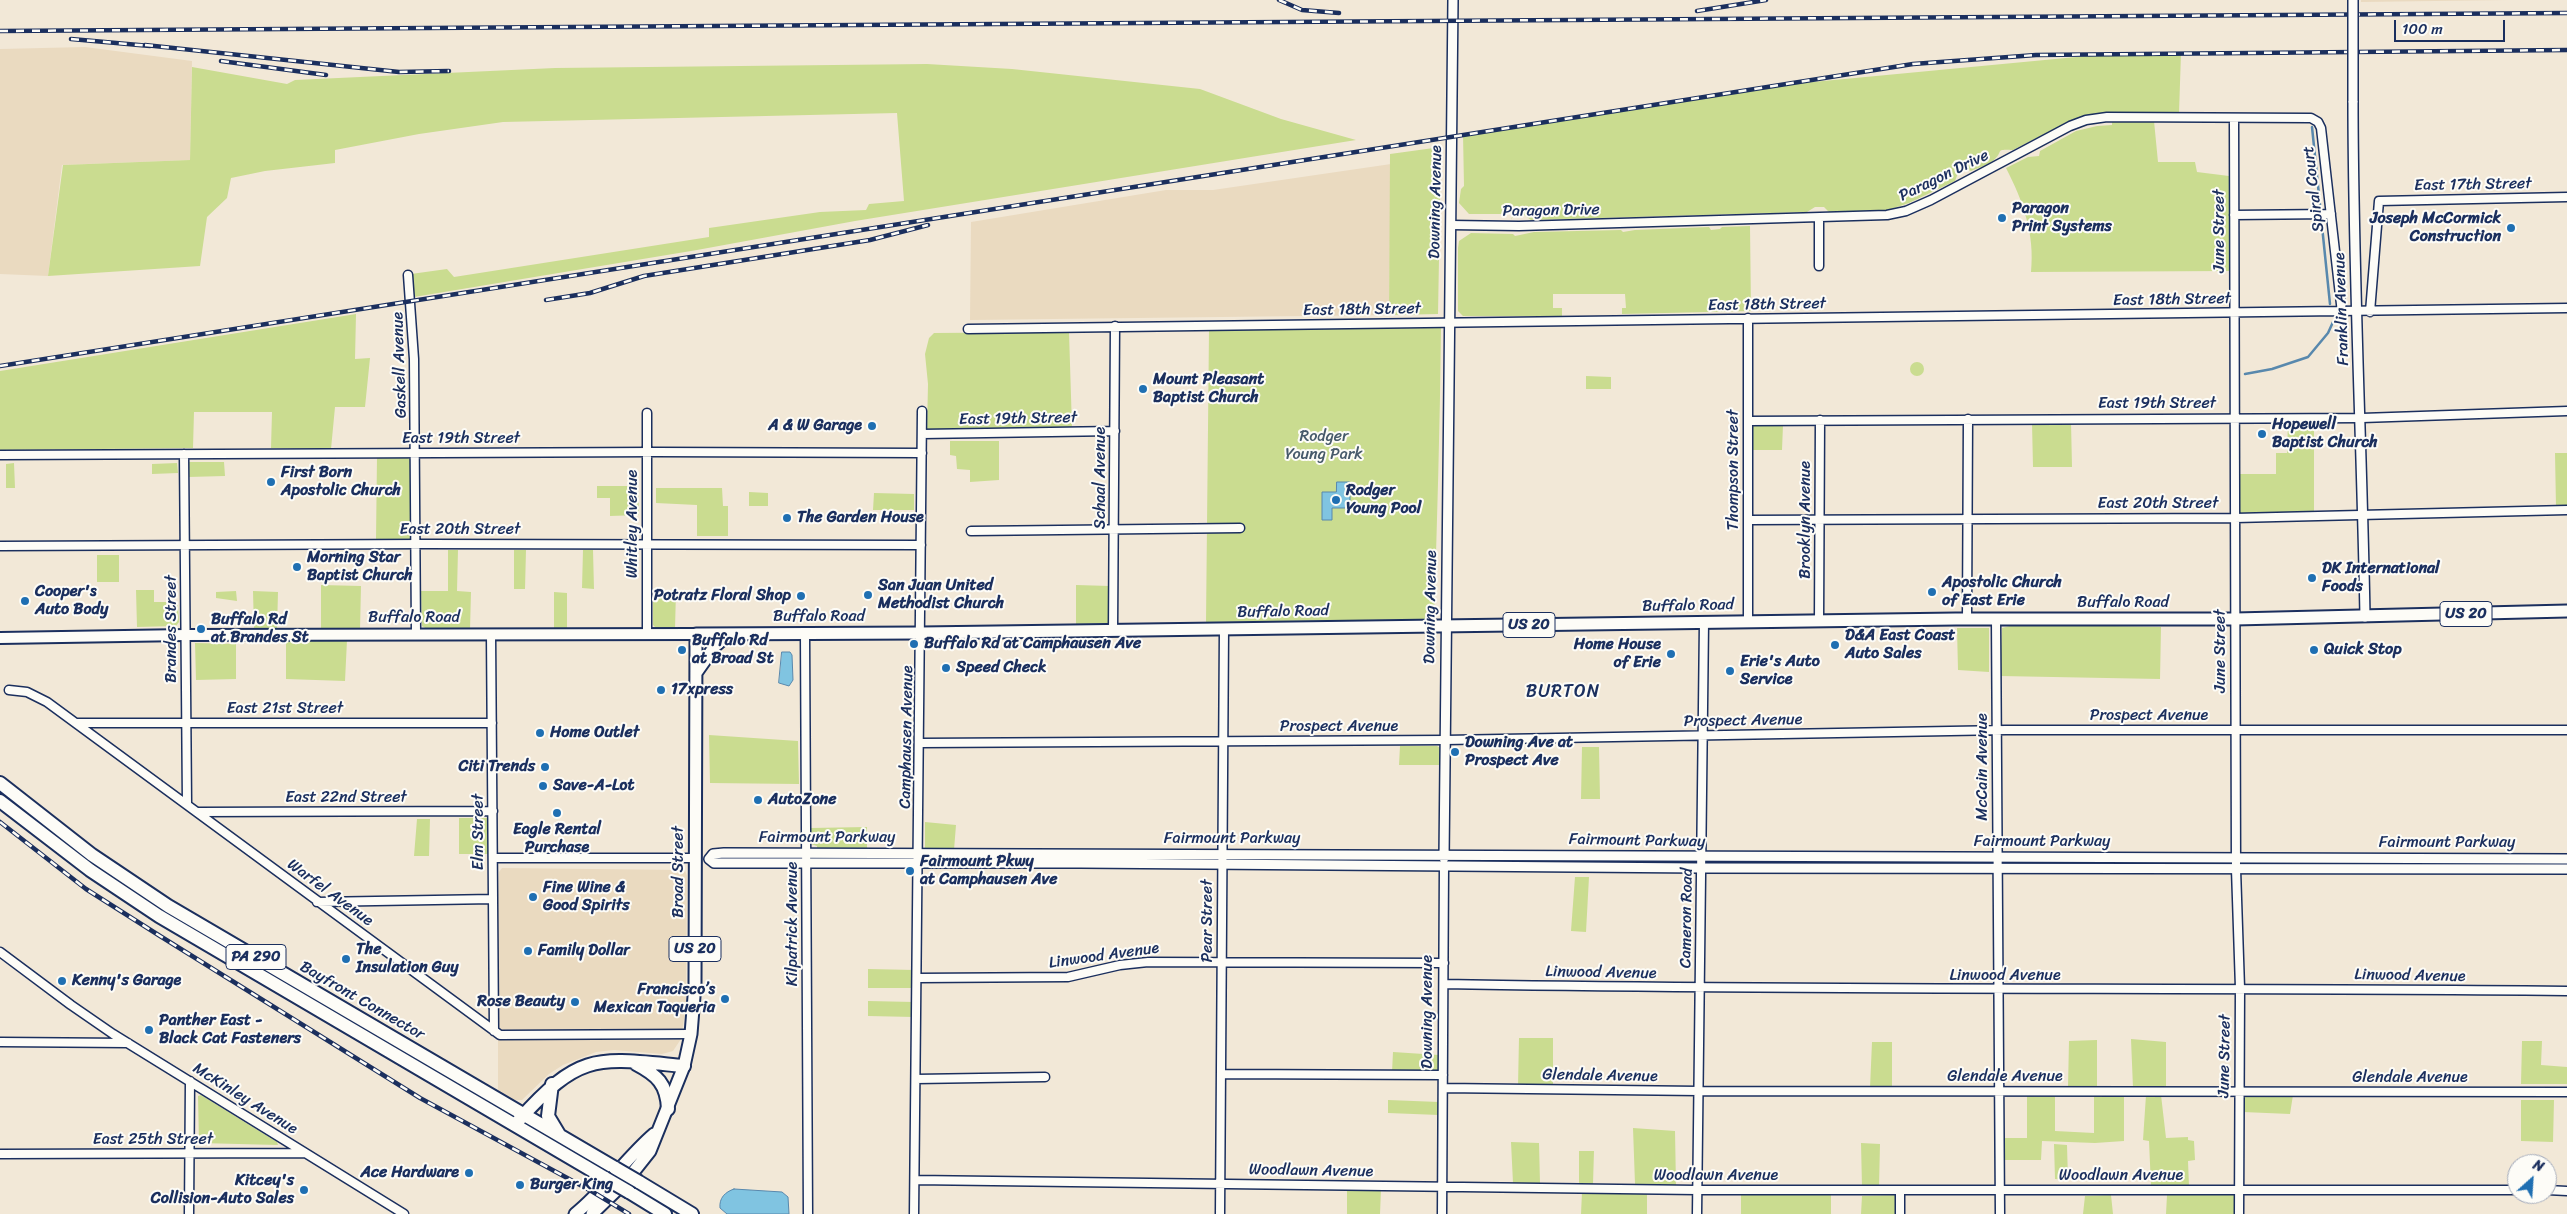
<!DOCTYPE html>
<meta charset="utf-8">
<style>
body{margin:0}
#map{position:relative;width:2567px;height:1214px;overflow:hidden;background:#f2e8d7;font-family:Sriracha,sans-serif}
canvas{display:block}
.north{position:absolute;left:2507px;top:1154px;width:50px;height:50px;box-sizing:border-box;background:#fdfcf7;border:1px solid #a3aaba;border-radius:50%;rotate:26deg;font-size:14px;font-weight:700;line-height:20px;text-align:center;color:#1b2f5e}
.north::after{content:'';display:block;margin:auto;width:18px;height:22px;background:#1f6fb2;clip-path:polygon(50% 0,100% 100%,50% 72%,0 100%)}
.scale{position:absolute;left:2394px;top:20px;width:111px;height:22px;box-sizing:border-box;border:2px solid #1b2f5e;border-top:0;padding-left:6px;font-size:15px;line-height:18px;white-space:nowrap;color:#1b2f5e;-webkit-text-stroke:4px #fdfcf7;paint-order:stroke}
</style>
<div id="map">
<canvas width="2567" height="1214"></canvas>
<div class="north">N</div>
<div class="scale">100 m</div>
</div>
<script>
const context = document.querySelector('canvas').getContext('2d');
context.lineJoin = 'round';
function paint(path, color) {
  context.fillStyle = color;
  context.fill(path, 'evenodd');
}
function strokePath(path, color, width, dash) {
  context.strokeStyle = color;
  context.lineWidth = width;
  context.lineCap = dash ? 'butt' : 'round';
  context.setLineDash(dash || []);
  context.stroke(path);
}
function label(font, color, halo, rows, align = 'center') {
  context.font = font + ' Sriracha,sans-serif';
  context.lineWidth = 4;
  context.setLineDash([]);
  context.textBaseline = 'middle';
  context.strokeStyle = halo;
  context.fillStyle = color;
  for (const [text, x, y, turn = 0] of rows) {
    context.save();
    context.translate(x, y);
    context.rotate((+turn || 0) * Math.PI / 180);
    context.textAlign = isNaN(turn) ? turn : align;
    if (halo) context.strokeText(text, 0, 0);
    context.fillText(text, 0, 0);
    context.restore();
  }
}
paint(new Path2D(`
 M 2361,0 L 2508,0 L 2361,2 Z
 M 85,47 L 192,61 L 190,160 L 62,165 L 48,276 L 0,274 L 0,49 Z
 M 1391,164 L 1389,315 L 970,320 L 971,222 L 1166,190 L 1213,190 Z
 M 502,868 L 685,870 L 687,876 L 686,1005 L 681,1039 L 673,1051 L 662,1054 L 614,1050 L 596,1052 L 563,1065 L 549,1074 L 522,1100 L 508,1100 L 498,1094 L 498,894 L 499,872 Z`), '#eadac0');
paint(new Path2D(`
 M 2181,53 L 2179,113 L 2096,114 L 2074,119 L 2013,150 C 1994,149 2004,151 1994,160 C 1988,165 1978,168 1971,171 L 1966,169 L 1958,173 L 1955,181 L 1909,203 L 1888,210 L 1829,212 L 1824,207 L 1815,207 L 1807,212 L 1531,220 L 1524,215 L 1514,215 L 1511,220 L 1513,214 L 1469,214 L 1459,203 L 1461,189 L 1464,186 L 1463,134 L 1760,87 L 2108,54 Z
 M 927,64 L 1012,69 L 1200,89 L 1281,119 L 1356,140 L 855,221 L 697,250 L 414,297 L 411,274 L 447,269 L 454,277 L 709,237 L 709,228 L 820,212 L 866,210 L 869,204 L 904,201 L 897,113 L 503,122 L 419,134 L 335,150 L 335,163 L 265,171 L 231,178 L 227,198 L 207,217 L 200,266 L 48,276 L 63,165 L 190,160 L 192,67 L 287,84 L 295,80 L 555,68 Z
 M 2154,121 L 2158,162 L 2195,162 L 2197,172 L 2229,176 L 2229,271 L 2031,272 C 2035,234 2023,201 2006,168 L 2028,157 L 2039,156 L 2040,151 L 2076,131 L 2097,126 L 2112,125 L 2112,122 Z
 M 1441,147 L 1438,314 L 1389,315 L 1390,154 Z
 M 1750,226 L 1751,311 L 1622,314 L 1622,308 L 1626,308 L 1625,294 L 1553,294 L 1553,308 L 1562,308 L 1562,316 L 1463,316 L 1458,311 L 1458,248 L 1459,241 L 1471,233 L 1513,234 L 1515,236 L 1534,232 L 1621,230 L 1623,232 L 1635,230 L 1709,227 L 1711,230 L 1720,229 L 1722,227 Z
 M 356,314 L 355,359 L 370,358 L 365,407 L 335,407 L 331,449 L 271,448 L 272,412 L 194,412 L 193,448 L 0,450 L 0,371 Z
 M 1441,328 C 1440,426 1437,522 1434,619 L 1206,622 L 1209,330 Z
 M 1069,332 L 1072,428 L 927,431 L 928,384 L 925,354 L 929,338 L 934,333 Z
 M1910 369a7 7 0 1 1 14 0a7 7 0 1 1-14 0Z
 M 1586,376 L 1611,377 L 1611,389 L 1586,389 Z
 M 2314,421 L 2314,513 L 2239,513 L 2238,474 L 2276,474 L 2276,453 L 2287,453 L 2288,422 Z
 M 2071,422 L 2072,467 L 2033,467 L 2032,423 Z
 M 1783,425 L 1782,450 L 1752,450 L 1753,426 Z
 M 950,441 L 999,441 L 999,480 L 970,482 L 970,470 L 957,469 L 956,456 L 950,455 Z
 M 2555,453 L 2567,453 L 2567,507 L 2556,507 Z
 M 377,457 L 406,457 L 411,460 L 410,539 L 376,539 Z
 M 187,462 L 224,462 L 225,476 L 188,477 Z
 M 14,463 L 15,488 L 6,488 L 6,464 Z
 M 177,463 L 178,473 L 152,474 L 152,464 Z
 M 597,486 L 638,486 L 639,515 L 610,516 L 610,498 L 597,498 Z
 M 656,488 L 722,488 L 723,506 L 728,506 L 728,536 L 697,536 L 697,505 L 656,503 Z
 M 749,492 L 768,493 L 768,506 L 749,506 Z
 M 874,493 L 914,494 L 914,510 L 873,510 Z
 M 448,550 L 458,550 L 457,591 L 471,592 L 470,630 L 427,629 L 422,626 L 421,591 L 448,591 Z
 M 514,550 L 526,550 L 525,589 L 514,589 Z
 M 583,550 L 593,550 L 594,589 L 582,588 Z
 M 97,555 L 119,555 L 119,582 L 97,582 Z
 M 321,585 L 361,586 L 360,630 L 321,631 Z
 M 1076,585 L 1110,586 L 1110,623 L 1076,624 Z
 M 136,590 L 154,590 L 154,602 L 172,602 L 172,604 L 178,604 L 179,622 L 176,626 L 137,627 Z
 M 653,590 L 676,591 L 675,629 L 657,629 L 653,625 Z
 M 236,591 L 237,601 L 216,598 L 216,592 Z
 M 253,591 L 278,592 L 277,630 L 254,630 Z
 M 554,592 L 567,593 L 567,629 L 554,630 Z
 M 2017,624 L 2161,627 L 2160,679 L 2000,676 L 2002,628 Z
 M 1957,628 L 1989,628 L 1989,672 L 1958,670 Z
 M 347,640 L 345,681 L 286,679 L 286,641 Z
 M 195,643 L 236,644 L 236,679 L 196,680 Z
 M 709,735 L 798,741 L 799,784 L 710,783 Z
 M 1400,746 L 1437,746 L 1440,748 L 1441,765 L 1399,765 Z
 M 1582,747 L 1599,747 L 1600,799 L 1581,799 Z
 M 459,818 L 488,818 L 489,854 L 459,854 Z
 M 417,819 L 430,819 L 429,856 L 414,856 Z
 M 925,822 L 956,825 L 954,850 L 925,848 Z
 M 867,827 L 867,850 L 817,849 L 817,846 L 811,844 L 811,828 Z
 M 1575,877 L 1589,877 L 1586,932 L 1571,931 Z
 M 868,969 L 915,970 L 914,988 L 868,988 Z
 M 868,1001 L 914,1002 L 914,1017 L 868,1016 Z
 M 1519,1038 L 1553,1038 L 1553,1086 L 1518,1086 Z
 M 2131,1039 L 2166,1042 L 2166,1088 L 2133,1088 Z
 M 2097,1040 L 2097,1087 L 2068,1087 L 2069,1041 Z
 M 2522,1041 L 2542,1041 L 2541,1065 L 2567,1067 L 2567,1084 L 2521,1084 Z
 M 1872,1042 L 1892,1042 L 1892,1088 L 1870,1088 Z
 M 1393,1052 L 1439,1055 L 1439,1067 L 1436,1072 L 1392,1072 Z
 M 201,1095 L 277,1142 L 278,1145 L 199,1143 L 198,1096 Z
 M 2055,1095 L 2055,1131 L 2094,1133 L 2094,1095 L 2124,1095 L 2124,1141 L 2095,1143 L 2042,1141 L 2041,1160 L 2003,1160 L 2003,1138 L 2027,1138 L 2027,1096 Z
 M 2146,1095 L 2161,1095 L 2166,1138 L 2188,1137 L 2188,1140 L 2194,1141 L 2195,1160 L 2188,1161 L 2189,1186 L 2151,1186 L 2149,1141 L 2143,1140 Z
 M 2293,1095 L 2290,1114 L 2243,1112 L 2245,1096 Z
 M 1388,1100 L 1439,1102 L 1439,1115 L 1388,1113 Z
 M 2521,1100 L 2554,1100 L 2553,1142 L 2521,1141 Z
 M 1633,1128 L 1675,1131 L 1676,1186 L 1635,1184 Z
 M 1511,1142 L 1539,1143 L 1540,1183 L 1513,1183 Z
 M 1861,1143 L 1880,1144 L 1879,1187 L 1862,1187 Z
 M 2054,1144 L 2067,1145 L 2068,1180 L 2055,1179 Z
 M 1579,1151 L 1594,1151 L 1593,1184 L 1579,1184 Z
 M 1347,1189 L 1381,1189 L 1380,1214 L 1347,1214 Z
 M 1582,1192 L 1647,1193 L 1647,1214 L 1581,1214 Z
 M 1741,1194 L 1831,1195 L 1831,1214 L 1741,1214 Z
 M 1896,1195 L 1896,1214 L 1861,1214 L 1862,1196 Z
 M 2111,1195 L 2113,1214 L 2083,1214 L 2085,1196 Z
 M 2167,1195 L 2234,1195 L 2235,1214 L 2166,1214 Z`), '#cadc90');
const water = new Path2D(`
 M 1337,482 L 1350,482 L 1350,508 L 1332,508 L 1332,520 L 1322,520 L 1322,492 L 1336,492 Z
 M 782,652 L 790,652 L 792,655 L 793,680 L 789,686 L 779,683 Z
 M 734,1189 L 782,1192 L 788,1197 L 789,1214 L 727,1214 L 720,1208 C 719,1198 725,1192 734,1189 Z`);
paint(water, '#80c4e1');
strokePath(water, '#5888ad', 1);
strokePath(new Path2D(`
 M 2312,127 L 2320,205
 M 2322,226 L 2330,304
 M 2245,374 L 2272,369 L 2308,357 L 2328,333 L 2333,322`), '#5888ad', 2.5);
const minor = new Path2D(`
 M 2234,118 L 2236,869 L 2240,988 L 2239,1214
 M 2234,215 L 2331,214
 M 1451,225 L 1519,226 L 1887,215 L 1906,211 L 1931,200 L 2070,126 L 2086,120 L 2107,117 L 2311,118 L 2318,122 L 2321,128 L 2342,313
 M 1819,266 L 1819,218
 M 408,275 L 414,359 L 416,634
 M 2370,312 L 2379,201 L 2567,197
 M 1748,318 L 1748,622
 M 968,329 L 2567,308
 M 647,413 L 647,634
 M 1748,421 L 2362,418 L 2567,411
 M 922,434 L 1115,431
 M 184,454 L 187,804
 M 0,455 L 656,452 L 922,453
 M 1748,520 L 2235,518 L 2567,510
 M 971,531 L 1240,528
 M 0,546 L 425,544 L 921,545
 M 1996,619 L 2000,1214
 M 1967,620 L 1968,419
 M 1819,621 L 1820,420
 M 1113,631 L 1115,326
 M 491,634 L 494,1031
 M 805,634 L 808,1214
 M 9,690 L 27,692 L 47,702 L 500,1035 L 691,1034
 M 77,723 L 492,723
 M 920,743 L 1445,740 L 2006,730 L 2567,730
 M 199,812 L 493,811
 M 493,858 L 695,858
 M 317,902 L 493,899
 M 0,952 L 71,1005 L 113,1034 L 404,1214
 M 918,978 L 1068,977 L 1120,965 L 1148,962 L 1444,963
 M 1444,984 C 1818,991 2192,987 2567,991
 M 0,1042 L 128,1043
 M 1221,1074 L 1443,1075
 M 916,1079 L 1045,1077
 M 1443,1088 L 1699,1091 L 2567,1092
 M 0,1154 L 305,1153
 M 915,1180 L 1697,1190 L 2517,1190
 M 2547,1190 L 2567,1191
 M 189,1214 L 190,1081
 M 914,1214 L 922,411
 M 1220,1214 L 1224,629
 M 1442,1214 L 1444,866
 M 1697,1214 L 1704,622
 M 1900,1214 L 1900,1190`);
const tertiary = new Path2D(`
 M 2353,101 C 2353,273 2362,445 2365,617
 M 1444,858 L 1453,0
 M 2567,859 L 724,853 L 713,854 L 709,859 L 714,863 L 1081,863 L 1701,868 L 2567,869`);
const secondary = new Path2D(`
 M 0,638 L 186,635 L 696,634`);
const primary = new Path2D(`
 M 696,673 L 715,646 L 729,634
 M 575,1214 C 605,1190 626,1158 654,1134
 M 592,1214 L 627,1180 L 650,1151 L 684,1066 L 691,1034 L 695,984 L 696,634 L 921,633 L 1956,619 L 2235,619 L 2567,611`);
const trunk = new Path2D(`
 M 0,783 L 92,855 L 168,906 L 615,1168
 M 0,801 L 90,870 L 159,916 L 605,1178
 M 636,1064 C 657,1075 667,1084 668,1109
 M 552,1084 L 548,1116 L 560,1136
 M 519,1120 C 581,1051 597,1058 684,1066
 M 639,1182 L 692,1214
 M 629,1192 L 665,1214`);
strokePath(minor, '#1b2f5e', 11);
strokePath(tertiary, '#1b2f5e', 12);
strokePath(secondary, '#1b2f5e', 14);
strokePath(primary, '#1b2f5e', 15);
strokePath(trunk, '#1b2f5e', 16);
strokePath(minor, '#fdfcf7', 8);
strokePath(tertiary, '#fdfcf7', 9);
strokePath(secondary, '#fdfcf7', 10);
strokePath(primary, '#fdfcf7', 11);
strokePath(trunk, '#fdfcf7', 12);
const rail = new Path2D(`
 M 1279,0 L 1302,10 L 1339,13
 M 1697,11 L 1766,0
 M 0,31 L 2567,13
 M 71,39 L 150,46
 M 145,45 L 399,72 L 449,71
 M 221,61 L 326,75
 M 546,300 L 590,293 L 644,276 L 870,240 L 928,225
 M 0,366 L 1913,64 L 2036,55 L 2567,50
 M 0,822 L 86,889 L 160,936 L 420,1098 L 593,1192 L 629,1214`);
strokePath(rail, '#1b2f5e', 4.5);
strokePath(rail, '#fdfcf7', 2.5, [8]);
const tertiaryBridge = new Path2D(`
 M 2353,0 L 2353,101`);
const trunkBridge = new Path2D(`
 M 615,1168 L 639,1182
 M 605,1178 L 629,1192`);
strokePath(tertiaryBridge, '#1b2f5e', 12, []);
strokePath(trunkBridge, '#1b2f5e', 16, []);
strokePath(tertiaryBridge, '#fdfcf7', 9);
strokePath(trunkBridge, '#fdfcf7', 12);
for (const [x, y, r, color] of [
 [2002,218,5,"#1f6fb2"],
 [2511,228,5,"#1f6fb2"],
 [1143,389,5,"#1f6fb2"],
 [872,426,5,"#1f6fb2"],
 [2262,434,5,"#1f6fb2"],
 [271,482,5,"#1f6fb2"],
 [1336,500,5,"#1f6fb2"],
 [787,518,5,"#1f6fb2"],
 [297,567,5,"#1f6fb2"],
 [2312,578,5,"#1f6fb2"],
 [1932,592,5,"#1f6fb2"],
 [868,595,5,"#1f6fb2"],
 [801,596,5,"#1f6fb2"],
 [25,601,5,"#1f6fb2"],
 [201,629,5,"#1f6fb2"],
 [914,644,5,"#1f6fb2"],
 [1835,645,5,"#1f6fb2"],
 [682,650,5,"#1f6fb2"],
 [2314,650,5,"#1f6fb2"],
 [1671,654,5,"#1f6fb2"],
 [946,668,5,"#1f6fb2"],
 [1730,671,5,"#1f6fb2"],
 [661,690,5,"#1f6fb2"],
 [540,733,5,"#1f6fb2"],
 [1455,752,5,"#1f6fb2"],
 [545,767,5,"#1f6fb2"],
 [543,786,5,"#1f6fb2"],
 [758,800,5,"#1f6fb2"],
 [557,813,5,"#1f6fb2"],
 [910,871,5,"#1f6fb2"],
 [533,897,5,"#1f6fb2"],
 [528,951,5,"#1f6fb2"],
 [346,959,5,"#1f6fb2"],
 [62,981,5,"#1f6fb2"],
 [725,999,5,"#1f6fb2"],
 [575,1002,5,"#1f6fb2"],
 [149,1030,5,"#1f6fb2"],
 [469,1173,5,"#1f6fb2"],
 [520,1185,5,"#1f6fb2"],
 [304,1190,5,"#1f6fb2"]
]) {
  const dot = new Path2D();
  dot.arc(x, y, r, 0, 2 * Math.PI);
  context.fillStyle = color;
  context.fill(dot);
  strokePath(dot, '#fdfcf7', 2);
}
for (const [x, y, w] of [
 [2466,614,52],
 [1529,625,52],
 [695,949,52],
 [256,957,60]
]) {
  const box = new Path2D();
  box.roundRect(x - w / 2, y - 12.5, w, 25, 4);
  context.fillStyle = '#fdfcf7';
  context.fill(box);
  strokePath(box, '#1b2f5e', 1);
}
label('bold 15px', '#1b2f5e', null, [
 ["US 20",2466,614],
 ["US 20",1529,625],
 ["US 20",695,949],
 ["PA 290",256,957]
]);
label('16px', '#1b2f5e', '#fdfcf7', [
 ["Paragon Drive",1944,176,-26],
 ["East 17th Street",2473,185,-1],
 ["Spiral Court",2314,189,-97],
 ["Downing Avenue",1436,202,-89],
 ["Paragon Drive",1551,211,-1],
 ["June Street",2220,231,-90],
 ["East 18th Street",2172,300,-1],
 ["East 18th Street",1767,305,-1],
 ["Franklin Avenue",2342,309,-92],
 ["East 18th Street",1362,310,-1],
 ["Gaskell Avenue",400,365,-92],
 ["East 19th Street",2157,404],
 ["East 19th Street",1018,419,-1],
 ["East 19th Street",461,439],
 ["Thompson Street",1734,470,-90],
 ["Schaal Avenue",1101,478,-90],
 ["East 20th Street",2158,504],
 ["Brooklyn Avenue",1806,520,-90],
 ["Whitley Avenue",633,524,-90],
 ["East 20th Street",460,530],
 ["Buffalo Road",2123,603],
 ["Buffalo Road",1688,606,-1],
 ["Downing Avenue",1431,607,-89],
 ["Buffalo Road",1283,612,-1],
 ["Buffalo Road",819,617],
 ["Buffalo Road",414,618],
 ["Brandes Street",172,629,-90],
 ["June Street",2221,651,-90],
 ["East 21st Street",285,709],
 ["Prospect Avenue",2149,716],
 ["Prospect Avenue",1743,721,-1],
 ["Prospect Avenue",1339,727],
 ["Camphausen Avenue",907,737,-89],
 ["McCain Avenue",1983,767,-90],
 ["East 22nd Street",346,798],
 ["Elm Street",479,832,-90],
 ["Fairmount Parkway",827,838],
 ["Fairmount Parkway",1232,839],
 ["Fairmount Parkway",1637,841,1],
 ["Fairmount Parkway",2042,842],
 ["Fairmount Parkway",2447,843],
 ["Broad Street",679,872,-90],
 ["Warfel Avenue",330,893,36],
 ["Cameron Road",1687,918,-89],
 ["Pear Street",1208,921,-90],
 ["Kilpatrick Avenue",793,924,-90],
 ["Linwood Avenue",1104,956,-8],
 ["Linwood Avenue",1601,973,1],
 ["Linwood Avenue",2005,976],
 ["Linwood Avenue",2410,976,1],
 ["Bayfront Connector",362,1001,30],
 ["Downing Avenue",1428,1012,-90],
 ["June Street",2225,1056,-89],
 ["Glendale Avenue",1600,1076,1],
 ["Glendale Avenue",2005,1077],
 ["Glendale Avenue",2410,1078],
 ["McKinley Avenue",245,1099,32],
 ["East 25th Street",153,1140],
 ["Woodlawn Avenue",1311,1171,1],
 ["Woodlawn Avenue",1716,1176],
 ["Woodlawn Avenue",2121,1176]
]);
label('bold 16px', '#1b2f5e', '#fdfcf7', [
 ["Paragon",2012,209],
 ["Print Systems",2012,227],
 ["Joseph McCormick",2501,219,"right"],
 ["Construction",2501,237,"right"],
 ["Mount Pleasant",1153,380],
 ["Baptist Church",1153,398],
 ["Hopewell",2272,425],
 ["Baptist Church",2272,443],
 ["A & W Garage",862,426,"right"],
 ["First Born",281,473],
 ["Apostolic Church",281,491],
 ["Rodger",1346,491],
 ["Young Pool",1346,509],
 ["The Garden House",797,518],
 ["Morning Star",307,558],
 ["Baptist Church",307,576],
 ["DK International",2322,569],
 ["Foods",2322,587],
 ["Apostolic Church",1942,583],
 ["of East Erie",1942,601],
 ["San Juan United",878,586],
 ["Methodist Church",878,604],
 ["Cooper's",35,592],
 ["Auto Body",35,610],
 ["Potratz Floral Shop",791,596,"right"],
 ["Buffalo Rd",211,620],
 ["at Brandes St",211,638],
 ["D&A East Coast",1845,636],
 ["Auto Sales",1845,654],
 ["Buffalo Rd",692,641],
 ["at Broad St",692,659],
 ["Buffalo Rd at Camphausen Ave",924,644],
 ["Home House",1661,645,"right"],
 ["of Erie",1661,663,"right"],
 ["Quick Stop",2324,650],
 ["Erie's Auto",1740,662],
 ["Service",1740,680],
 ["Speed Check",956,668],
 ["17xpress",671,690],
 ["Home Outlet",550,733],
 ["Downing Ave at",1465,743],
 ["Prospect Ave",1465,761],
 ["Citi Trends",535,767,"right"],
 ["Save-A-Lot",553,786],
 ["AutoZone",768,800],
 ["Eagle Rental",557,830,"center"],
 ["Purchase",557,848,"center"],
 ["Fairmount Pkwy",920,862],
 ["at Camphausen Ave",920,880],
 ["Fine Wine &",543,888],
 ["Good Spirits",543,906],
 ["The",356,950],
 ["Insulation Guy",356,968],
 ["Family Dollar",538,951],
 ["Kenny's Garage",72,981],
 ["Francisco’s",715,990,"right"],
 ["Mexican Taqueria",715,1008,"right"],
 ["Rose Beauty",565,1002,"right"],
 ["Panther East -",159,1021],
 ["Black Cat Fasteners",159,1039],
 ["Ace Hardware",459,1173,"right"],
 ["Kitcey's",294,1181,"right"],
 ["Collision-Auto Sales",294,1199,"right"],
 ["Burger King",530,1185]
], 'left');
label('16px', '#475a6a', '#fdfcf7', [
 ["Rodger",1324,437],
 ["Young Park",1324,455]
]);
context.letterSpacing = '1px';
label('18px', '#1b2f5e', '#fdfcf7', [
 ["BURTON",1563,692]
]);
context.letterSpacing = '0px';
</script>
